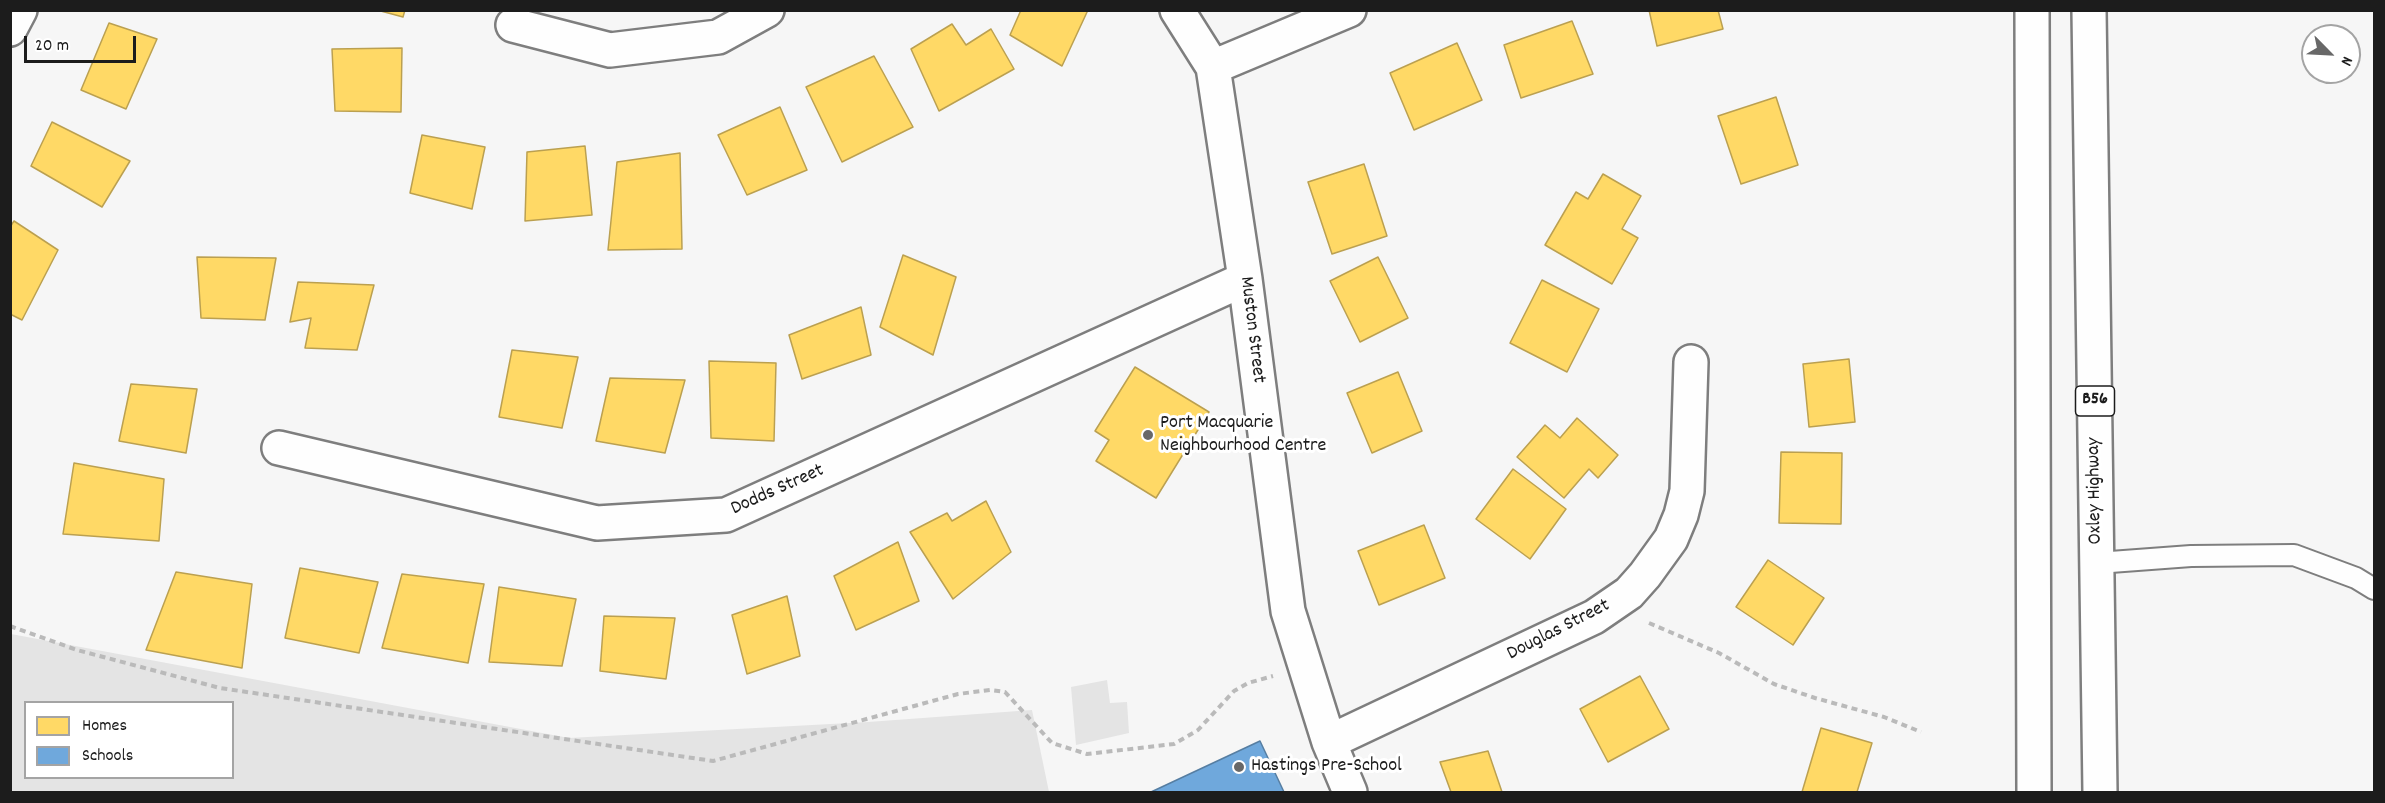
<!DOCTYPE html>
<style>
body{margin:0}
#map{position:relative;width:2385px;height:803px;overflow:hidden;background:#f6f6f6;font-family:Dekko,sans-serif}
canvas{display:block}
.frame{position:absolute;inset:0;border:12px solid #1c1c1c;pointer-events:none}
.legend{position:absolute;left:24px;top:701px;width:210px;height:78px;box-sizing:border-box;background:#fff;border:2px solid #a4a4a4;margin:0;padding:8px 10px;list-style:none;font-size:18px;color:#1c1c1c}
.legend li{display:flex;align-items:center;gap:12px;height:30px}
.legend b{width:30px;border:2px solid #a4a4a4}
.north{position:absolute;left:2301px;top:24px;width:60px;height:60px;box-sizing:border-box;background:#fff;border:2px solid #a4a4a4;border-radius:50%;rotate:114deg;font-size:16px;font-weight:700;line-height:24px;text-align:center;color:#1c1c1c}
.north::after{content:'';display:block;margin:auto;width:21px;height:27px;background:#686868;clip-path:polygon(50% 0,100% 100%,50% 72%,0 100%)}
.scale{position:absolute;left:24px;top:36px;width:112px;height:27px;box-sizing:border-box;border:3px solid #1c1c1c;border-top:0;padding-left:8px;font-size:18px;line-height:21px;white-space:nowrap;color:#1c1c1c;-webkit-text-stroke:4px #fff;paint-order:stroke}
</style>
<div id="map">
<canvas width="2385" height="803"></canvas>
<div class="frame"></div>
<ul class="legend">
<li><b style="height:16px;background:#ffd966"></b>Homes</li>
<li><b style="height:16px;background:#6fa8dc"></b>Schools</li>
</ul>
<div class="north">N</div>
<div class="scale">20 m</div>
</div>
<script>
const context = document.querySelector('canvas').getContext('2d');
context.lineJoin = 'round';
function paint(path, color) {
  context.fillStyle = color;
  context.fill(path, 'evenodd');
}
function strokePath(path, color, width, dash) {
  context.strokeStyle = color;
  context.lineWidth = width;
  context.lineCap = dash ? 'butt' : 'round';
  context.setLineDash(dash || []);
  context.stroke(path);
}
function label(font, color, halo, rows, align = 'center') {
  context.font = font + ' Dekko,sans-serif';
  context.lineWidth = 6;
  context.setLineDash([]);
  context.textBaseline = 'middle';
  context.strokeStyle = halo;
  context.fillStyle = color;
  for (const [text, x, y, turn = 0] of rows) {
    context.save();
    context.translate(x, y);
    context.rotate((+turn || 0) * Math.PI / 180);
    context.textAlign = isNaN(turn) ? turn : align;
    if (halo) context.strokeText(text, 0, 0);
    context.fillText(text, 0, 0);
    context.restore();
  }
}
paint(new Path2D(`
 M 11,634 L 569,738 L 868,722 L 1032,710 L 1049,792 L 11,792 ZM 26,702 L 232,702 L 232,778 L 26,778 Z
 M 1107,680 L 1110,703 L 1127,702 L 1129,733 L 1076,745 L 1071,687 Z`), '#e4e4e4');
const homes = new Path2D(`
 M 377,10 L 405,10 L 403,17 Z
 M 1021,10 L 1088,10 L 1062,66 L 1010,35 Z
 M 1649,10 L 1718,10 L 1723,29 L 1657,46 Z
 M 1572,21 L 1593,74 L 1521,98 L 1504,45 Z
 M 109,23 L 157,39 L 126,109 L 81,90 Z
 M 952,24 L 966,45 L 991,29 L 1014,69 L 939,111 L 911,49 Z
 M 1457,43 L 1482,100 L 1414,130 L 1390,73 Z
 M 402,48 L 401,112 L 335,111 L 332,49 Z
 M 874,56 L 913,127 L 842,162 L 806,87 Z
 M 1776,97 L 1798,165 L 1741,184 L 1718,116 Z
 M 780,107 L 807,170 L 747,195 L 718,135 Z
 M 52,122 L 130,161 L 102,207 L 31,166 Z
 M 422,135 L 485,147 L 472,209 L 410,193 Z
 M 585,146 L 592,215 L 525,221 L 527,152 Z
 M 680,153 L 682,249 L 608,250 L 617,162 Z
 M 1364,164 L 1387,236 L 1332,254 L 1308,182 Z
 M 1603,174 L 1641,196 L 1622,229 L 1638,238 L 1612,284 L 1545,245 L 1576,192 L 1588,199 Z
 M 14,221 L 58,250 L 22,320 L 10,314 L 10,227 Z
 M 903,255 L 956,277 L 933,355 L 880,327 Z
 M 197,257 L 276,258 L 265,320 L 201,318 Z
 M 1378,257 L 1408,318 L 1360,342 L 1330,281 Z
 M 1542,280 L 1599,309 L 1567,372 L 1510,343 Z
 M 298,282 L 374,285 L 357,350 L 305,348 L 311,318 L 290,322 Z
 M 861,307 L 871,355 L 802,379 L 789,335 Z
 M 512,350 L 578,357 L 562,428 L 499,417 Z
 M 1849,359 L 1855,422 L 1809,427 L 1803,364 Z
 M 709,361 L 776,363 L 774,441 L 711,438 Z
 M 1135,367 L 1209,412 L 1156,498 L 1096,461 L 1109,440 L 1095,431 Z
 M 1398,372 L 1422,431 L 1372,453 L 1347,393 Z
 M 610,378 L 685,380 L 665,453 L 596,441 Z
 M 131,384 L 197,389 L 186,453 L 119,441 Z
 M 1577,418 L 1618,455 L 1598,478 L 1589,469 L 1564,498 L 1517,457 L 1545,425 L 1560,438 Z
 M 1781,452 L 1842,453 L 1841,524 L 1779,523 Z
 M 74,463 L 164,479 L 159,541 L 63,534 Z
 M 1513,469 L 1566,509 L 1530,559 L 1476,519 Z
 M 986,501 L 1011,552 L 953,599 L 910,532 L 947,513 L 952,521 Z
 M 1424,525 L 1445,578 L 1379,605 L 1358,551 Z
 M 898,542 L 919,601 L 856,630 L 834,576 Z
 M 1768,560 L 1824,598 L 1793,645 L 1736,607 Z
 M 300,568 L 378,582 L 359,653 L 285,638 Z
 M 176,572 L 252,584 L 242,668 L 146,650 Z
 M 402,574 L 484,584 L 468,663 L 382,648 Z
 M 499,587 L 576,599 L 562,666 L 489,662 Z
 M 787,596 L 800,656 L 747,674 L 732,615 Z
 M 604,616 L 675,618 L 666,679 L 600,671 Z
 M 1640,676 L 1669,729 L 1608,762 L 1580,709 Z
 M 1821,728 L 1872,743 L 1857,792 L 1802,792 Z
 M 1488,751 L 1502,792 L 1451,792 L 1440,762 Z`);
paint(homes, '#ffd966');
strokePath(homes, '#bba050', 1.5);
const schools = new Path2D(`
 M 1260,741 L 1284,792 L 1151,792 Z`);
paint(schools, '#6fa8dc');
strokePath(schools, '#567ea2', 1.5);
const service = new Path2D(`
 M 2097,563 L 2191,556 L 2294,555 L 2356,578 L 2374,589`);
const minor = new Path2D(`
 M 1177,10 L 1213,67 L 1245,279 L 1288,611 L 1329,742 L 1350,792
 M 513,25 L 610,50 L 718,37 L 767,10
 M 10,29 L 20,10
 M 1213,67 L 1349,10
 M 279,448 L 597,523 L 726,515 L 1245,279
 M 1329,742 L 1594,617 L 1629,593 L 1645,575 L 1671,539 L 1681,515 L 1687,491 L 1691,362`);
const primary = new Path2D(`
 M 2032,10 L 2034,792
 M 2089,10 L 2100,792`);
strokePath(service, '#7e7e7e', 24);
strokePath(minor, '#7e7e7e', 38);
strokePath(primary, '#7e7e7e', 38);
strokePath(new Path2D(`
 M 1649,623 L 1719,653 L 1774,684 L 1815,698 L 1884,717 L 1921,732
 M 10,626 L 77,650 L 220,688 L 713,761 L 958,694 L 990,690 L 1005,692 L 1052,743 L 1087,754 L 1174,744 L 1198,730 L 1234,691 L 1248,683 L 1273,676`), '#bababa', 4, [6, 4.5]);
strokePath(service, '#fefefe', 20);
strokePath(minor, '#fefefe', 33);
strokePath(primary, '#fefefe', 33);
for (const [x, y, r, color] of [
 [1148,435,6,"#686868"],
 [1239,767,6,"#686868"]
]) {
  const dot = new Path2D();
  dot.arc(x, y, r, 0, 2 * Math.PI);
  context.fillStyle = color;
  context.fill(dot);
  strokePath(dot, '#fff', 2);
}
for (const [x, y, w] of [
 [2095,401,39]
]) {
  const box = new Path2D();
  box.roundRect(x - w / 2, y - 15, w, 30, 4.5);
  context.fillStyle = '#fff';
  context.fill(box);
  strokePath(box, '#1c1c1c', 1.5);
}
label('bold 18px', '#1c1c1c', null, [
 ["B56",2095,401]
]);
label('20px', '#1c1c1c', '#fff', [
 ["Muston Street",1251,330,83],
 ["Dodds Street",778,491,-24],
 ["Oxley Highway",2096,491,-91],
 ["Douglas Street",1559,631,-27]
]);
label('20px', '#1c1c1c', '#fff', [
 ["Port Macquarie",1160,424],
 ["Neighbourhood Centre",1160,447],
 ["Hastings Pre-School",1251,767]
], 'left');
</script>
